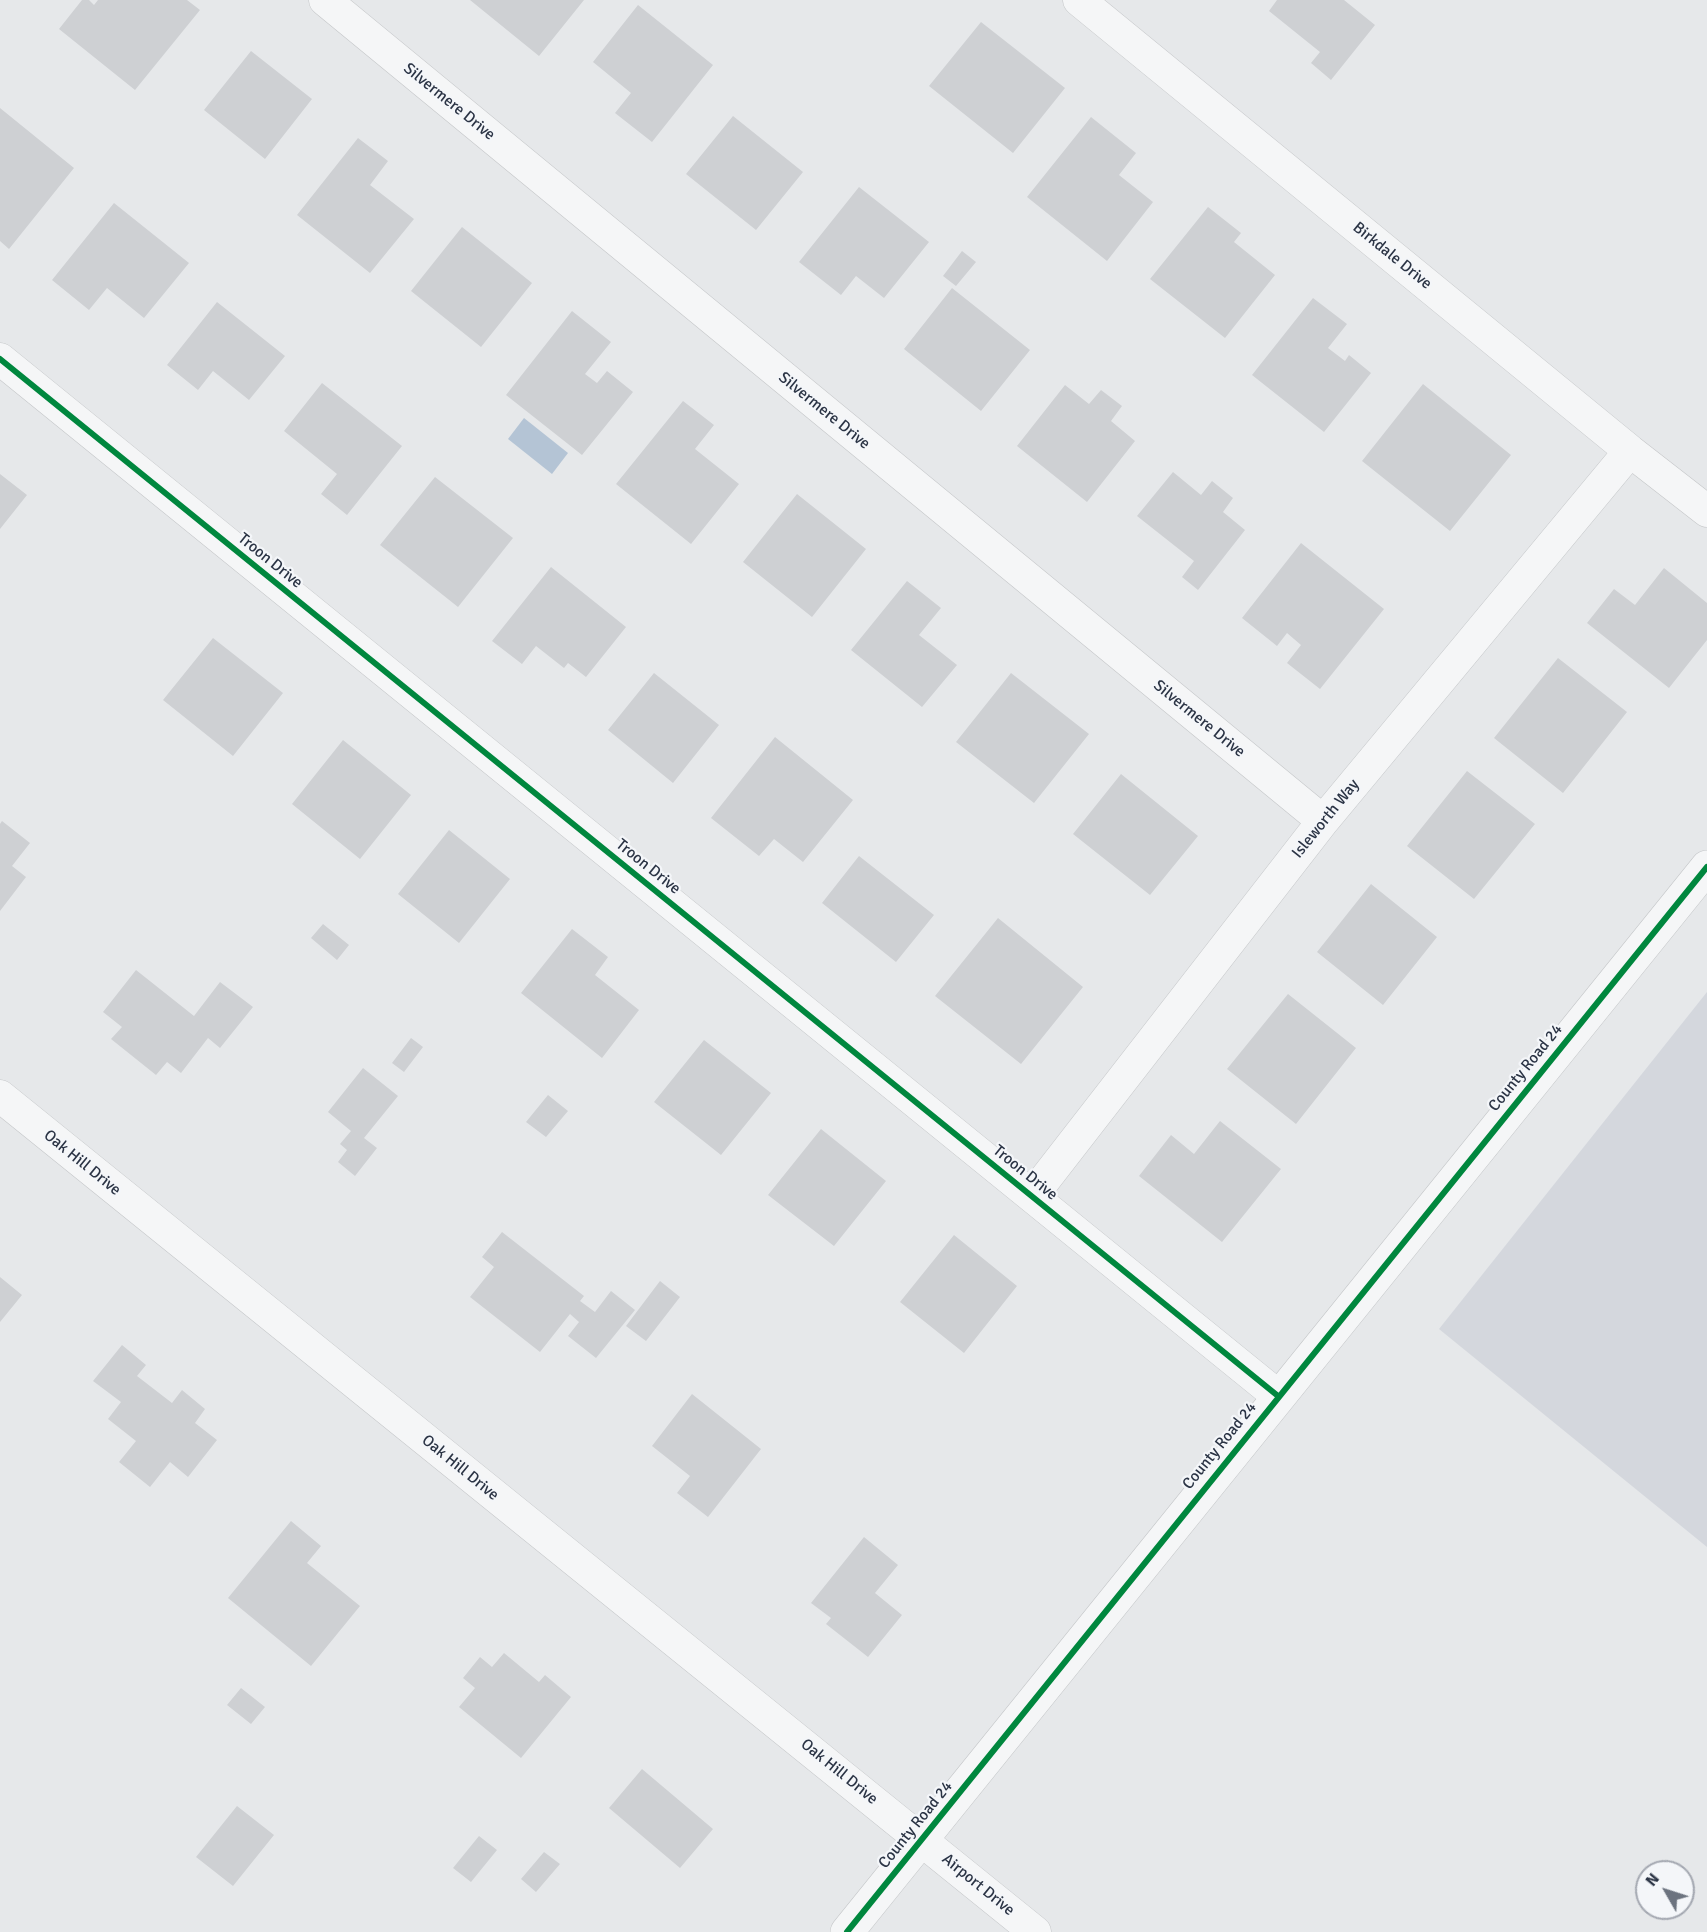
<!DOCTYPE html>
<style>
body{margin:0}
#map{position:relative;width:1707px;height:1932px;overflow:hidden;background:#e6e8ea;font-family:Signika,sans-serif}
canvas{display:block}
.north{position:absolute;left:1635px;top:1860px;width:60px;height:60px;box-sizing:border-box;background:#f4f6f9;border:2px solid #a4a8b1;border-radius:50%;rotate:309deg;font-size:16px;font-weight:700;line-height:24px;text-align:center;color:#2b3445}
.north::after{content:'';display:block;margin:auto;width:21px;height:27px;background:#6c737f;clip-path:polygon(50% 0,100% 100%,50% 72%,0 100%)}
</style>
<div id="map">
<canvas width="1707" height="1932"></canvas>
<div class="north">N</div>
</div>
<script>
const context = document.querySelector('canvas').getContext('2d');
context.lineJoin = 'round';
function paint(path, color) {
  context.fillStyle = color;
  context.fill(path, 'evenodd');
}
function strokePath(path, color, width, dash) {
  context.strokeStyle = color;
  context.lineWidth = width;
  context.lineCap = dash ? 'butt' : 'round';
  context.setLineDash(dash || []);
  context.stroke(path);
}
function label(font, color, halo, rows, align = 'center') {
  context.font = font + ' Signika,sans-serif';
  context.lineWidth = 4.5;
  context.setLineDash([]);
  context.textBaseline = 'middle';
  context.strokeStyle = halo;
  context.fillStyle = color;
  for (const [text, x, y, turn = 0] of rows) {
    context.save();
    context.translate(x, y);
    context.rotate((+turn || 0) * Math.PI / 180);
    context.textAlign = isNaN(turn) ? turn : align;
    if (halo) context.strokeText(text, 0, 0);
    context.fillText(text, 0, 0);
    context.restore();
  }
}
paint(new Path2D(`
 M 1707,992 L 1707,1547 L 1439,1329 Z`), '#d4d7dd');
paint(new Path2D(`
 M 524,418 L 568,453 L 552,474 L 508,439 Z`), '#b4c4d5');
paint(new Path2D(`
 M 82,0 L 89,0 L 94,5 L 98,0 L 187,0 L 200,10 L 135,90 L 59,29 Z
 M 470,0 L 584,0 L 539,56 Z
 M 1277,0 L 1344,0 L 1375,25 L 1331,80 L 1311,63 L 1320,52 L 1269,11 Z
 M 638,5 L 713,65 L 652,142 L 615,113 L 631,93 L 593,62 Z
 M 981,22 L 1065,88 L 1013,153 L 929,86 Z
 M 251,51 L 312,99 L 265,159 L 204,110 Z
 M 0,108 L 74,168 L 9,249 L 0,241 Z
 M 733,116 L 803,172 L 756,230 L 686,174 Z
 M 1091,117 L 1136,153 L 1119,175 L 1153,202 L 1107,261 L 1027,197 Z
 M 358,138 L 388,161 L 370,185 L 414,219 L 370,273 L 297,215 Z
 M 859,187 L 929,242 L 884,298 L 856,276 L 841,295 L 799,262 Z
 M 114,203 L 189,263 L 144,318 L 107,288 L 89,310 L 52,280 Z
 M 1208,207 L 1241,233 L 1234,242 L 1275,275 L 1225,338 L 1150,279 Z
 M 462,227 L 532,283 L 481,347 L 411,291 Z
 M 962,251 L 976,262 L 956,286 L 943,276 Z
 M 952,288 L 1030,350 L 981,411 L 904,349 Z
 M 1313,298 L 1347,324 L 1328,348 L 1345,361 L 1349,355 L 1371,373 L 1324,432 L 1252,375 Z
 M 217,302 L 285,356 L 249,400 L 213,371 L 198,390 L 167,365 Z
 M 572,311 L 611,342 L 585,374 L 597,383 L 607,371 L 633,392 L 582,455 L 506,395 Z
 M 322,383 L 402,446 L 347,515 L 321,494 L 337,474 L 284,431 Z
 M 1423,384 L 1511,455 L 1450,531 L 1362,461 Z
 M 1065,385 L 1089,404 L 1101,390 L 1122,406 L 1111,421 L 1135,441 L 1087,502 L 1017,446 Z
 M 683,401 L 714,425 L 695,449 L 739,484 L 691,544 L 616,484 Z
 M 1173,472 L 1201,495 L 1212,481 L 1233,498 L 1223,512 L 1245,530 L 1198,590 L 1182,577 L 1194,561 L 1137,516 Z
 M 0,474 L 27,495 L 0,529 Z
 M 435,477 L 513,538 L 458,607 L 380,545 Z
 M 797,494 L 866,549 L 812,617 L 743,562 Z
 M 1301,543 L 1384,609 L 1320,689 L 1287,663 L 1301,645 L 1287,633 L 1277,646 L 1242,618 Z
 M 551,567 L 626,627 L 586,677 L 568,663 L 564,668 L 536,646 L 522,664 L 492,641 Z
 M 1664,568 L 1707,603 L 1707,640 L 1669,688 L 1587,623 L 1614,589 L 1635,605 Z
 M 907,581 L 941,608 L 919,635 L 957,665 L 922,707 L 851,650 Z
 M 213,638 L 283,693 L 233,756 L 163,700 Z
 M 1558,658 L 1627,712 L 1563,793 L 1494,738 Z
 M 654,673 L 719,725 L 673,783 L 608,730 Z
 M 1011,673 L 1089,734 L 1034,803 L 956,742 Z
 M 775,737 L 853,800 L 803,862 L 774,839 L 759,856 L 711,818 Z
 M 343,740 L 411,795 L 360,859 L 292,804 Z
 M 1467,771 L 1535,824 L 1474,899 L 1407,846 Z
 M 1121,774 L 1198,836 L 1150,895 L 1073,834 Z
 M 2,821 L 30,843 L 12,866 L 26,877 L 0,911 L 0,824 Z
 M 449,830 L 510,879 L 459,943 L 398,894 Z
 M 859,856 L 934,915 L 896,962 L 822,903 Z
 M 1371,884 L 1437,937 L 1383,1005 L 1317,952 Z
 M 998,918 L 1083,987 L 1021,1064 L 935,996 Z
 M 323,924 L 349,945 L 337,960 L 311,938 Z
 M 572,929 L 608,957 L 595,975 L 639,1010 L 602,1058 L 521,993 Z
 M 136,970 L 194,1016 L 220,982 L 253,1007 L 220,1048 L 208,1038 L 181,1073 L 167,1062 L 156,1075 L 111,1039 L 122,1027 L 103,1012 Z
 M 1288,994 L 1356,1048 L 1296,1124 L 1227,1069 Z
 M 411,1038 L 423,1047 L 404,1072 L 392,1063 Z
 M 704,1040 L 771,1093 L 721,1155 L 654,1102 Z
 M 363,1068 L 398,1096 L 364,1138 L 377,1148 L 355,1176 L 338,1162 L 347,1150 L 340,1144 L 351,1131 L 328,1112 Z
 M 548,1095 L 568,1111 L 546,1137 L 526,1122 Z
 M 1220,1121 L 1281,1169 L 1222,1242 L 1139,1176 L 1171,1135 L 1194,1154 Z
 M 821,1129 L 886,1181 L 834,1246 L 768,1195 Z
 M 502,1232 L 584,1296 L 580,1301 L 595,1312 L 611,1291 L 635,1310 L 596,1358 L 568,1336 L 579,1322 L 570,1314 L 540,1352 L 470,1297 L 494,1267 L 482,1257 Z
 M 954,1235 L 1017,1286 L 964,1353 L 900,1302 Z
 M 0,1277 L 22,1295 L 0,1322 Z
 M 660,1281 L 680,1297 L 646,1341 L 626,1326 Z
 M 122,1345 L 146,1365 L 137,1376 L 172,1403 L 182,1390 L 205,1409 L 195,1423 L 217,1440 L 188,1477 L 170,1462 L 150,1487 L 119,1462 L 136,1441 L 108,1419 L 121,1402 L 93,1381 Z
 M 692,1394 L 761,1449 L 708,1517 L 677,1493 L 690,1476 L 652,1446 Z
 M 291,1521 L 321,1546 L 307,1563 L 360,1606 L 311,1666 L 228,1598 Z
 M 864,1537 L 898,1565 L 875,1593 L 902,1615 L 868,1657 L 826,1624 L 831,1618 L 811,1603 Z
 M 504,1653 L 539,1682 L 545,1675 L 571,1697 L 521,1758 L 459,1707 L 475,1688 L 463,1678 L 480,1657 L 492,1667 Z
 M 241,1688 L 265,1707 L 251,1724 L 227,1705 Z
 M 642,1769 L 713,1829 L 680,1868 L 609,1808 Z
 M 237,1806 L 274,1835 L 233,1886 L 196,1857 Z
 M 479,1836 L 497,1850 L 471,1882 L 453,1868 Z
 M 544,1852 L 560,1864 L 536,1892 L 521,1879 Z`), '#ced0d3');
const minor = new Path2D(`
 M 325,0 L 1323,821
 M 1079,0 L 1630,451 L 1707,511
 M 0,359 L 1278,1396
 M 0,1096 L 1035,1932
 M 1032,1196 L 1323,821 L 1630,451`);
const tertiary = new Path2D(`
 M 847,1932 L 1707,867`);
strokePath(minor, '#c4c6c8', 33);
strokePath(tertiary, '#c4c6c8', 34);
strokePath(minor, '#f5f6f7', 32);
strokePath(tertiary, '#f5f6f7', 33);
strokePath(new Path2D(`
 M 0,359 L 1278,1396
 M 847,1932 L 1707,867`), '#00873e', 6);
label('16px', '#2b3445', '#f4f6f9', [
 ["Silvermere Drive",449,102,39],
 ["Birkdale Drive",1392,256,39],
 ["Silvermere Drive",824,411,39],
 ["Troon Drive",270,561,39],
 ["Silvermere Drive",1199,719,39],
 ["Isleworth Way",1326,819,-51],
 ["Troon Drive",648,867,39],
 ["County Road 24",1526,1068,-51],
 ["Oak Hill Drive",82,1163,39],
 ["Troon Drive",1025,1173,39],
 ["County Road 24",1220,1446,-51],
 ["Oak Hill Drive",460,1468,39],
 ["Oak Hill Drive",839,1772,39],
 ["County Road 24",916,1825,-51],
 ["Airport Drive",978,1885,39]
]);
</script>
